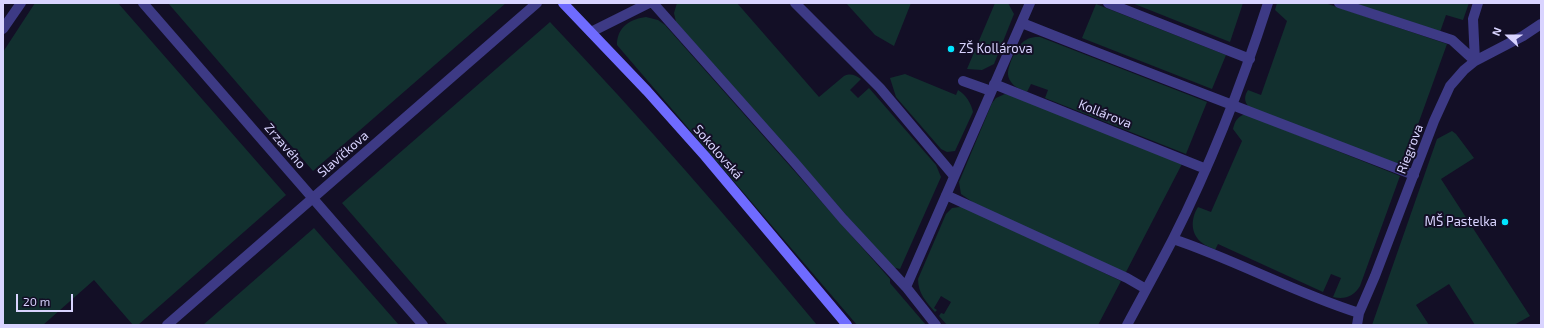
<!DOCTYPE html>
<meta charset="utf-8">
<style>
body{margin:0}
#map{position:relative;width:1544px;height:328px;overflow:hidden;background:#130f26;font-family:"Exo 2",sans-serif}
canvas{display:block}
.frame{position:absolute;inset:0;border:4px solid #d9d4ff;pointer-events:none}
.north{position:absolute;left:1488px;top:16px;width:40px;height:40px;-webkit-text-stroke:3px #130f26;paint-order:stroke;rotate:291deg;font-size:11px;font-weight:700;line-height:16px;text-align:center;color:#d9d4ff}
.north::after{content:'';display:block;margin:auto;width:14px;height:18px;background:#d9d4ff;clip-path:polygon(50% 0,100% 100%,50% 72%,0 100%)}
.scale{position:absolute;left:16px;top:294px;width:57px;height:18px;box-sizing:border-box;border:2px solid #d9d4ff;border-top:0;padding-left:5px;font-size:12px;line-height:14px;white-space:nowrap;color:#d9d4ff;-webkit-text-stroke:3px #130f26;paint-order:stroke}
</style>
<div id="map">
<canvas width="1544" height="328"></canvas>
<div class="frame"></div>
<div class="north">N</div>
<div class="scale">20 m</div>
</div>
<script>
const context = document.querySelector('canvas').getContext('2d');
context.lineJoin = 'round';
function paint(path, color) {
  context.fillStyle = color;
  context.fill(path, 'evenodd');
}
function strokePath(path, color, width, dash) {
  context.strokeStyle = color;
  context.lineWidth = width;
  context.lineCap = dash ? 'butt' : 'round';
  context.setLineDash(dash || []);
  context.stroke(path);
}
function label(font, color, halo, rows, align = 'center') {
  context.font = font + ' "Exo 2",sans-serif';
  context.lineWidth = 4;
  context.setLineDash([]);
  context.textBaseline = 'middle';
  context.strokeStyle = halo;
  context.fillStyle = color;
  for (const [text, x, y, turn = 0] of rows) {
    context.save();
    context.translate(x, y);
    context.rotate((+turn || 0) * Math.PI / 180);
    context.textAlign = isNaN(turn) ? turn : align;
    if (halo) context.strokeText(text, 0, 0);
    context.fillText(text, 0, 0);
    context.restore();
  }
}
paint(new Path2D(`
 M 35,3 L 118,3 L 286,195 L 138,325 L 133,325 L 94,280 L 43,325 L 3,325 L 3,52 Z
 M 168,3 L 506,3 L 313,171 Z
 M 677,3 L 737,3 L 819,97 L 844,76 C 851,73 855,75 861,79 L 850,90 L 858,98 L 869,88 L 936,165 L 941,177 L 900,269 L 892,267 L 676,22 L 674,13 Z
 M 846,3 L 911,3 L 894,46 L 875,35 Z
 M 995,3 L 1008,3 L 1014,14 L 994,64 L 982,70 L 967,69 Z
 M 1132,3 L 1243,3 L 1230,42 Z
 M 1277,3 L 1325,3 L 1447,44 L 1403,166 L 1249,107 C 1244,102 1244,96 1248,90 L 1261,95 L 1287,21 L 1275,10 Z
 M 1352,3 L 1469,3 L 1463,20 L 1446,15 L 1440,32 Z
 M 1096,4 L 1226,55 L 1212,89 L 1082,38 Z
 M 646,17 L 658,20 L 665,25 L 890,279 L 890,283 L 926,325 L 857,325 L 617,45 C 617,27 630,19 646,17 Z
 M 550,22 C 643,120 731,221 817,325 L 448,325 L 342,203 Z
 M 1040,37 L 1207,102 L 1186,154 L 1045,98 L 1048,90 L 1031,84 L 1027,92 C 1021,89 1015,88 1011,82 C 1006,75 1008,69 1011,61 C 1017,47 1023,36 1040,37 Z
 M 905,74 L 956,95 L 958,90 C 966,95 971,103 973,112 L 955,151 L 947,152 L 941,149 L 896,97 L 890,78 Z
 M 1005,94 L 1012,95 L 1183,162 L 1125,274 L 974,203 L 961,194 L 959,182 L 992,103 L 996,98 Z
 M 1245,114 L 1400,176 L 1360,286 C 1354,296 1345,300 1333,297 L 1341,278 L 1331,274 L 1323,292 L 1218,244 L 1215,250 C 1211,247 1205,246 1201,242 C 1190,233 1191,218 1198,207 L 1211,212 L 1242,141 L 1233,129 C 1235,121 1237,117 1245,114 Z
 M 1452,131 L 1456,134 L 1474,158 L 1441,179 L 1530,316 L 1514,325 L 1475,325 L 1449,284 L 1416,305 L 1429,325 L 1372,325 L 1437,139 Z
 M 960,207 L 964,207 L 1121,281 L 1098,325 L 947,325 L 939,316 L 941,313 L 944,314 L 951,302 L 941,296 L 934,308 L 937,310 L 935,312 C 926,302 918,293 918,279 L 946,214 L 952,208 Z
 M 314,228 L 399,325 L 203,325 Z`), '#12302f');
strokePath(new Path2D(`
 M 143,3 L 423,325
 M 653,3 L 795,163 L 843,219 L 906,287
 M 795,3 L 880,88 L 954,176
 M 1108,3 L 1250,59
 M 1339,3 L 1452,40 L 1475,61
 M 1022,23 C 1152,75 1283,124 1414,175
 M 3,29 L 21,3
 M 591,32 L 649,3
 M 1475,61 L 1473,19 L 1478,3
 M 963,81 L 991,91
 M 994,84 L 1206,169
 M 946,195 L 1127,278 L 1146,289
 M 1173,239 C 1236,260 1295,293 1359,313
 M 167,325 L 537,3
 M 936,325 L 906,287 L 1030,3
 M 1127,325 C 1142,297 1158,268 1173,239 C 1211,164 1242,84 1268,3
 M 1357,325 L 1359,313 L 1375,276 L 1434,121 L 1450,86 L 1464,70 L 1475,61 L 1523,36 L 1541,24`), '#3d3a85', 10);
strokePath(new Path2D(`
 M 563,3 L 647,91 L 705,156 L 847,325`), '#6f6bff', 10);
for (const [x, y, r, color] of [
 [951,49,4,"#00e5ff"],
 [1505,222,4,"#00e5ff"]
]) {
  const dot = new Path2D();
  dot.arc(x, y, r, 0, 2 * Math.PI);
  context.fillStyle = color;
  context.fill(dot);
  strokePath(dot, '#130f26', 1.5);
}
label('13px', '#d9d4ff', '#130f26', [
 ["ZŠ Kollárova",959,49],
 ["MŠ Pastelka",1497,222,"right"]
], 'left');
label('13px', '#d9d4ff', '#130f26', [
 ["Kollárova",1105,114,22],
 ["Zrzavého",285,146,49],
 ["Riegrova",1410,149,-69],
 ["Sokolovská",718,152,49],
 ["Slavíčkova",343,154,-41]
]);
</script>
